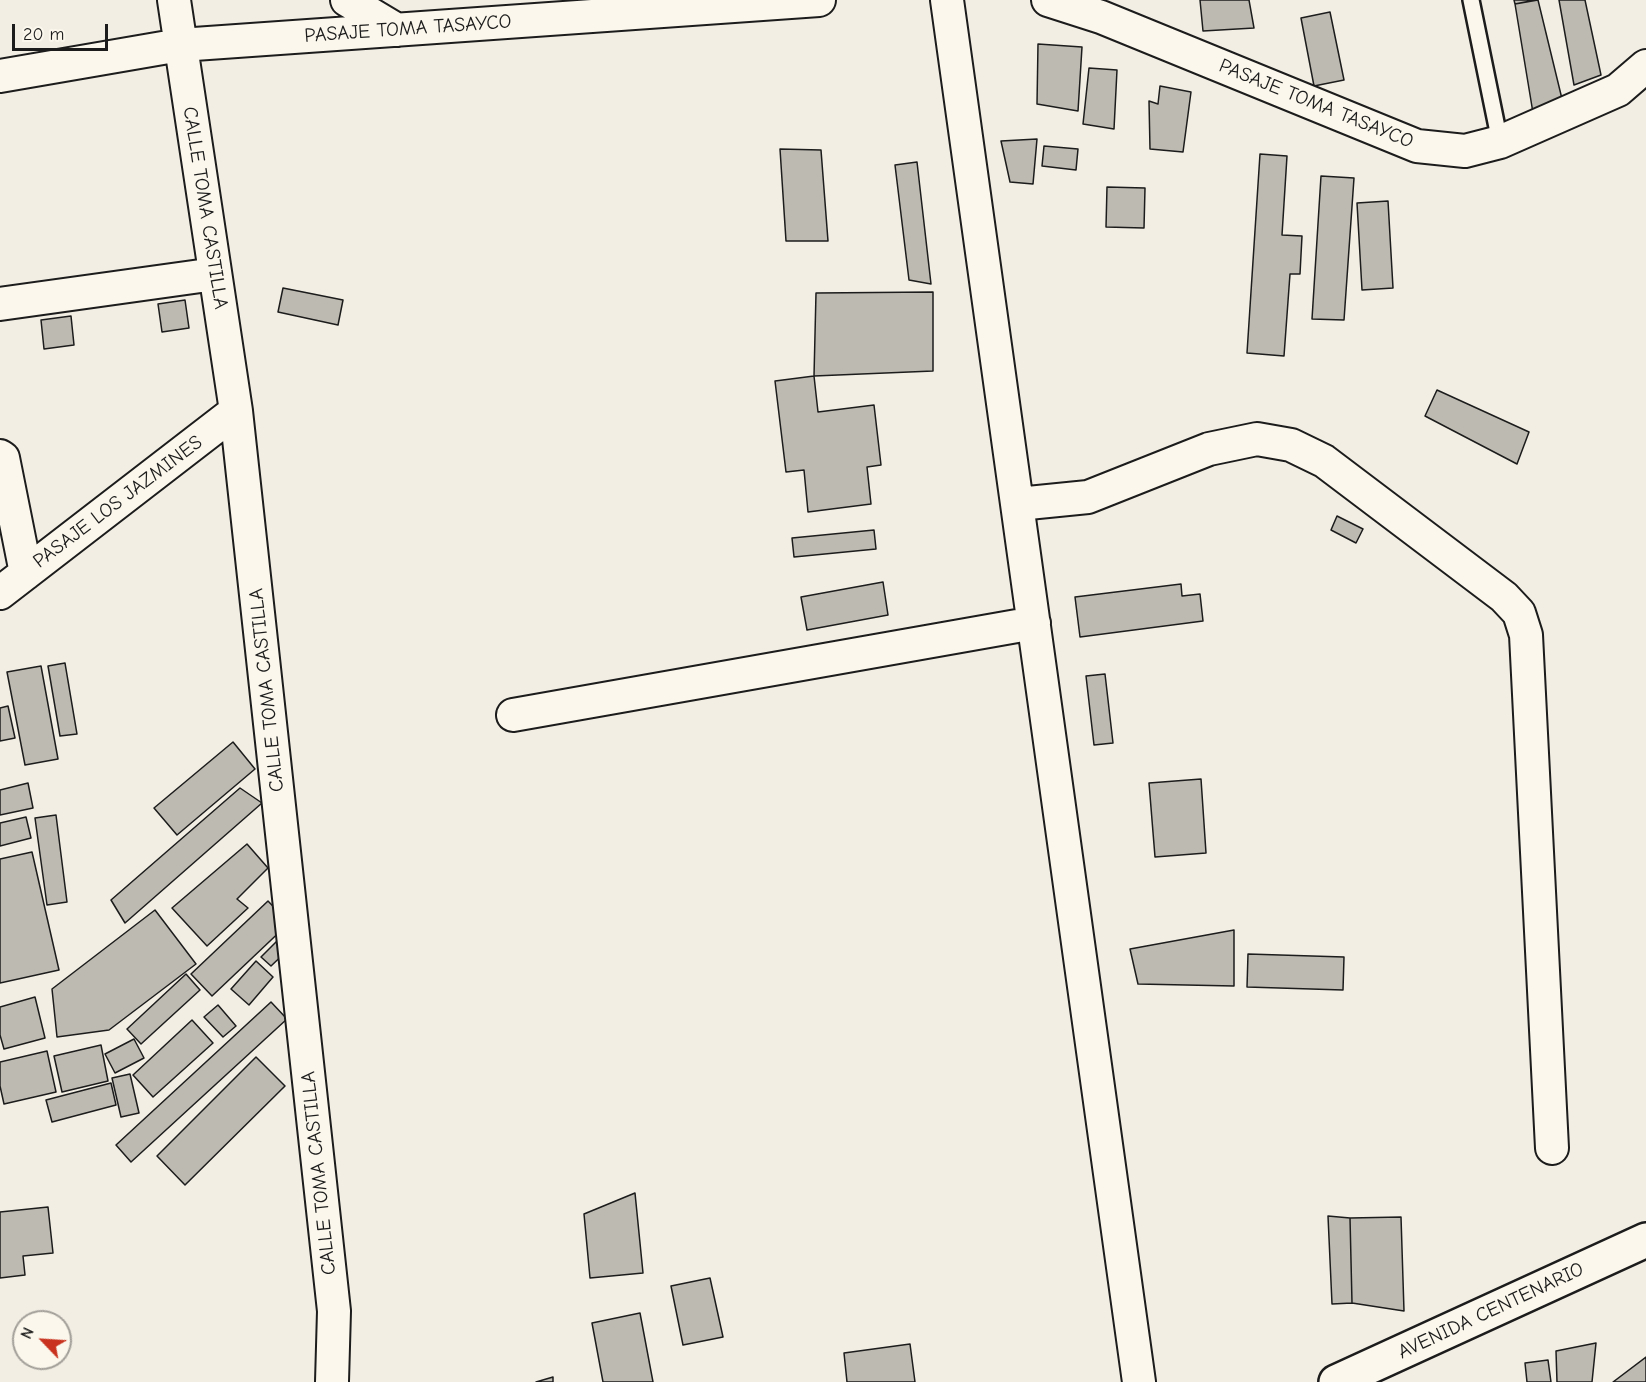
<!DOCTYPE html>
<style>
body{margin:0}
#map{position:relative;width:1646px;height:1382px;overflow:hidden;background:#f2eee4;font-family:"Comic Neue",sans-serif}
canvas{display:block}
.north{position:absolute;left:12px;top:1310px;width:60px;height:60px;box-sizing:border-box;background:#fbf7ec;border:2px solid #a29f99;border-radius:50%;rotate:295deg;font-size:16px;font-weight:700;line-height:24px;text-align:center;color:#1c1c1c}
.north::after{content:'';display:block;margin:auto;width:21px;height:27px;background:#c8321e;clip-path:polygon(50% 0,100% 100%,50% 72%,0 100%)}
.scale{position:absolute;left:12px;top:24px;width:96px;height:27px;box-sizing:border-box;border:3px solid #1c1c1c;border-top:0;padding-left:8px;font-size:18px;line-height:21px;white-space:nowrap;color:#1c1c1c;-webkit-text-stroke:4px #fbf7ec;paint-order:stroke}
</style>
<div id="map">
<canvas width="1646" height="1382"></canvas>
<div class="north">N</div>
<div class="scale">20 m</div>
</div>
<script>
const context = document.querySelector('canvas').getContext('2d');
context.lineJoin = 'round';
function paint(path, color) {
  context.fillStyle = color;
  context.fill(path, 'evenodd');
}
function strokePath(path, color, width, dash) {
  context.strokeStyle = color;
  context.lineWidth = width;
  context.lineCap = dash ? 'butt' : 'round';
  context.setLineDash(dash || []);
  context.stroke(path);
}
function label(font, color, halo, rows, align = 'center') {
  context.font = font + ' "Comic Neue",sans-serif';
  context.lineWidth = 4.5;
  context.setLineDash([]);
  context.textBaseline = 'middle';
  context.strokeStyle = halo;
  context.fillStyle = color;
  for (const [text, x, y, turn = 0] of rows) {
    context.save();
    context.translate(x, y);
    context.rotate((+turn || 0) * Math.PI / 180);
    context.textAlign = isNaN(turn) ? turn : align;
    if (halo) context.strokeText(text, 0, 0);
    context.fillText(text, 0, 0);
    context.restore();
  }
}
const building = new Path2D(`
 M 1200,0 L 1249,0 L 1254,28 L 1203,31 Z
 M 1514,0 L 1535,0 L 1515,4 Z
 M 1538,0 L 1563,103 L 1535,125 L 1515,4 Z
 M 1559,0 L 1585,0 L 1601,75 L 1574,85 Z
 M 1330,12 L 1344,80 L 1314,86 L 1301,18 Z
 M 1038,44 L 1082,47 L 1078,111 L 1037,104 Z
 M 1089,68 L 1117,70 L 1114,129 L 1083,124 Z
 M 1160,86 L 1191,92 L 1183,152 L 1150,149 L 1149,101 L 1158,104 Z
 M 1037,139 L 1033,184 L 1010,182 L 1001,141 Z
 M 1044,146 L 1078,149 L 1076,170 L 1042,166 Z
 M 780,149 L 821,150 L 828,241 L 786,241 Z
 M 1260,154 L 1287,156 L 1282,235 L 1302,236 L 1300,274 L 1290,274 L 1284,356 L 1247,353 Z
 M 917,162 L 931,284 L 909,280 L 895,165 Z
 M 1321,176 L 1354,178 L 1344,320 L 1312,319 Z
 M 1107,187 L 1145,188 L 1144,228 L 1106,227 Z
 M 1388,201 L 1393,288 L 1362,290 L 1357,203 Z
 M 283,288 L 343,300 L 338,325 L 278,312 Z
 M 933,292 L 933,371 L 814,376 L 816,293 Z
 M 185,300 L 189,328 L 162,332 L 158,304 Z
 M 71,316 L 74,345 L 44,349 L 41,320 Z
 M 814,376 L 818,412 L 874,405 L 881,465 L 867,467 L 871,504 L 808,512 L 804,470 L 786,472 L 775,381 Z
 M 1437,390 L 1529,432 L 1517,464 L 1425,416 Z
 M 1337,516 L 1363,529 L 1356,543 L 1331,530 Z
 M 874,530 L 876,549 L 794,557 L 792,538 Z
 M 883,582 L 888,615 L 807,630 L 801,597 Z
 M 1181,584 L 1182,596 L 1200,594 L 1203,621 L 1080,637 L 1075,597 Z
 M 65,663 L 77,734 L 60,736 L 48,666 Z
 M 41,666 L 58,759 L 25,765 L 7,672 Z
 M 1105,674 L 1113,743 L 1094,745 L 1086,676 Z
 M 8,706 L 15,738 L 0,741 L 0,708 Z
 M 233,742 L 255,769 L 177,835 L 154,808 Z
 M 1201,779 L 1206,853 L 1155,857 L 1149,783 Z
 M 28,783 L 33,808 L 0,815 L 0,790 Z
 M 240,788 L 262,803 L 125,923 L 111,900 Z
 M 56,815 L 67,902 L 47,905 L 35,818 Z
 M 26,817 L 31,838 L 0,846 L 0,823 Z
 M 247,844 L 268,868 L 237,899 L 248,908 L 207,946 L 172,908 Z
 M 32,852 L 59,970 L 0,983 L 0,859 Z
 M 268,901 L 289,923 L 212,996 L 191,974 Z
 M 155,910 L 196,964 L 109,1030 L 57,1037 L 52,989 Z
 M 1234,930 L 1234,986 L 1138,984 L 1130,949 Z
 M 282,936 L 292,946 L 271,966 L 261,957 Z
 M 1248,954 L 1344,957 L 1343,990 L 1247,987 Z
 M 256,961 L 273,977 L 249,1005 L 231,989 Z
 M 186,974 L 200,990 L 141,1044 L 127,1029 Z
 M 35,997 L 45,1038 L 4,1049 L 0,1035 L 0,1007 Z
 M 271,1002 L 287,1019 L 131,1162 L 116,1145 Z
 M 218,1005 L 236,1026 L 223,1037 L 204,1017 Z
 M 192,1020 L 213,1043 L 153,1097 L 133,1075 Z
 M 134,1039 L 144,1058 L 115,1073 L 105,1054 Z
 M 101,1045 L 108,1081 L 62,1092 L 54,1056 Z
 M 47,1051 L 56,1092 L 4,1104 L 0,1086 L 0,1062 Z
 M 256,1057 L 285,1086 L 185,1185 L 157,1156 Z
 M 130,1074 L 139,1113 L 121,1117 L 112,1078 Z
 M 111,1083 L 116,1105 L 52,1122 L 46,1100 Z
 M 635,1193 L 643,1273 L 590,1278 L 584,1214 Z
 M 48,1207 L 53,1253 L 23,1256 L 25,1275 L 0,1278 L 0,1212 Z
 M 1328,1216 L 1350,1218 L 1352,1303 L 1332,1304 Z
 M 1401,1217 L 1404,1311 L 1352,1303 L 1350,1218 Z
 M 710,1278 L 723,1337 L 683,1345 L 671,1286 Z
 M 640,1313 L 653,1382 L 603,1382 L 592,1323 Z
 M 1596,1343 L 1592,1382 L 1557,1382 L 1556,1351 Z
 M 910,1344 L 915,1382 L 847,1382 L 844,1353 Z
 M 1646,1357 L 1646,1382 L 1613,1382 Z
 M 1548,1360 L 1551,1382 L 1527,1382 L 1525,1363 Z
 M 553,1377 L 553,1382 L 536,1382 Z`);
paint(building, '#bdbab1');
strokePath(building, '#1c1c1c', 1.5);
const service = new Path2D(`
 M 1471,0 L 1500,142`);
const minor = new Path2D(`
 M 174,0 L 236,411 L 334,1311 L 332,1382
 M 347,0 L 397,30
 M 947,0 L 1139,1382
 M 1048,0 L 1101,17 L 1417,146 L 1465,151 L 1500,142 L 1618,90 L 1646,66
 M 0,76 L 180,45 L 819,0
 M 0,304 L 215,274
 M 0,456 L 3,458 L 26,573
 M 1018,504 L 1088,497 L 1209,449 L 1257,439 L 1291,445 L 1324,461 L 1504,597 L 1519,613 L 1526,635 L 1552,1148
 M 0,593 L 236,411
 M 513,715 L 1034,623`);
const secondary = new Path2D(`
 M 1336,1382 L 1646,1240`);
strokePath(service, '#1c1c1c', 20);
strokePath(minor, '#1c1c1c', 36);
strokePath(secondary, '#1c1c1c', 38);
strokePath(service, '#fbf7ec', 15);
strokePath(minor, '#fbf7ec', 32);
strokePath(secondary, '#fbf7ec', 33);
label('20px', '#1c1c1c', '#fbf7ec', [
 ["PASAJE TOMA TASAYCO",408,29,-4],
 ["PASAJE TOMA TASAYCO",1316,104,22],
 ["CALLE TOMA CASTILLA",205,208,81],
 ["PASAJE LOS JAZMINES",118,502,-37],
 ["CALLE TOMA CASTILLA",267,690,-96],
 ["CALLE TOMA CASTILLA",319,1173,-96],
 ["AVENIDA CENTENARIO",1491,1311,-25]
]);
</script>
